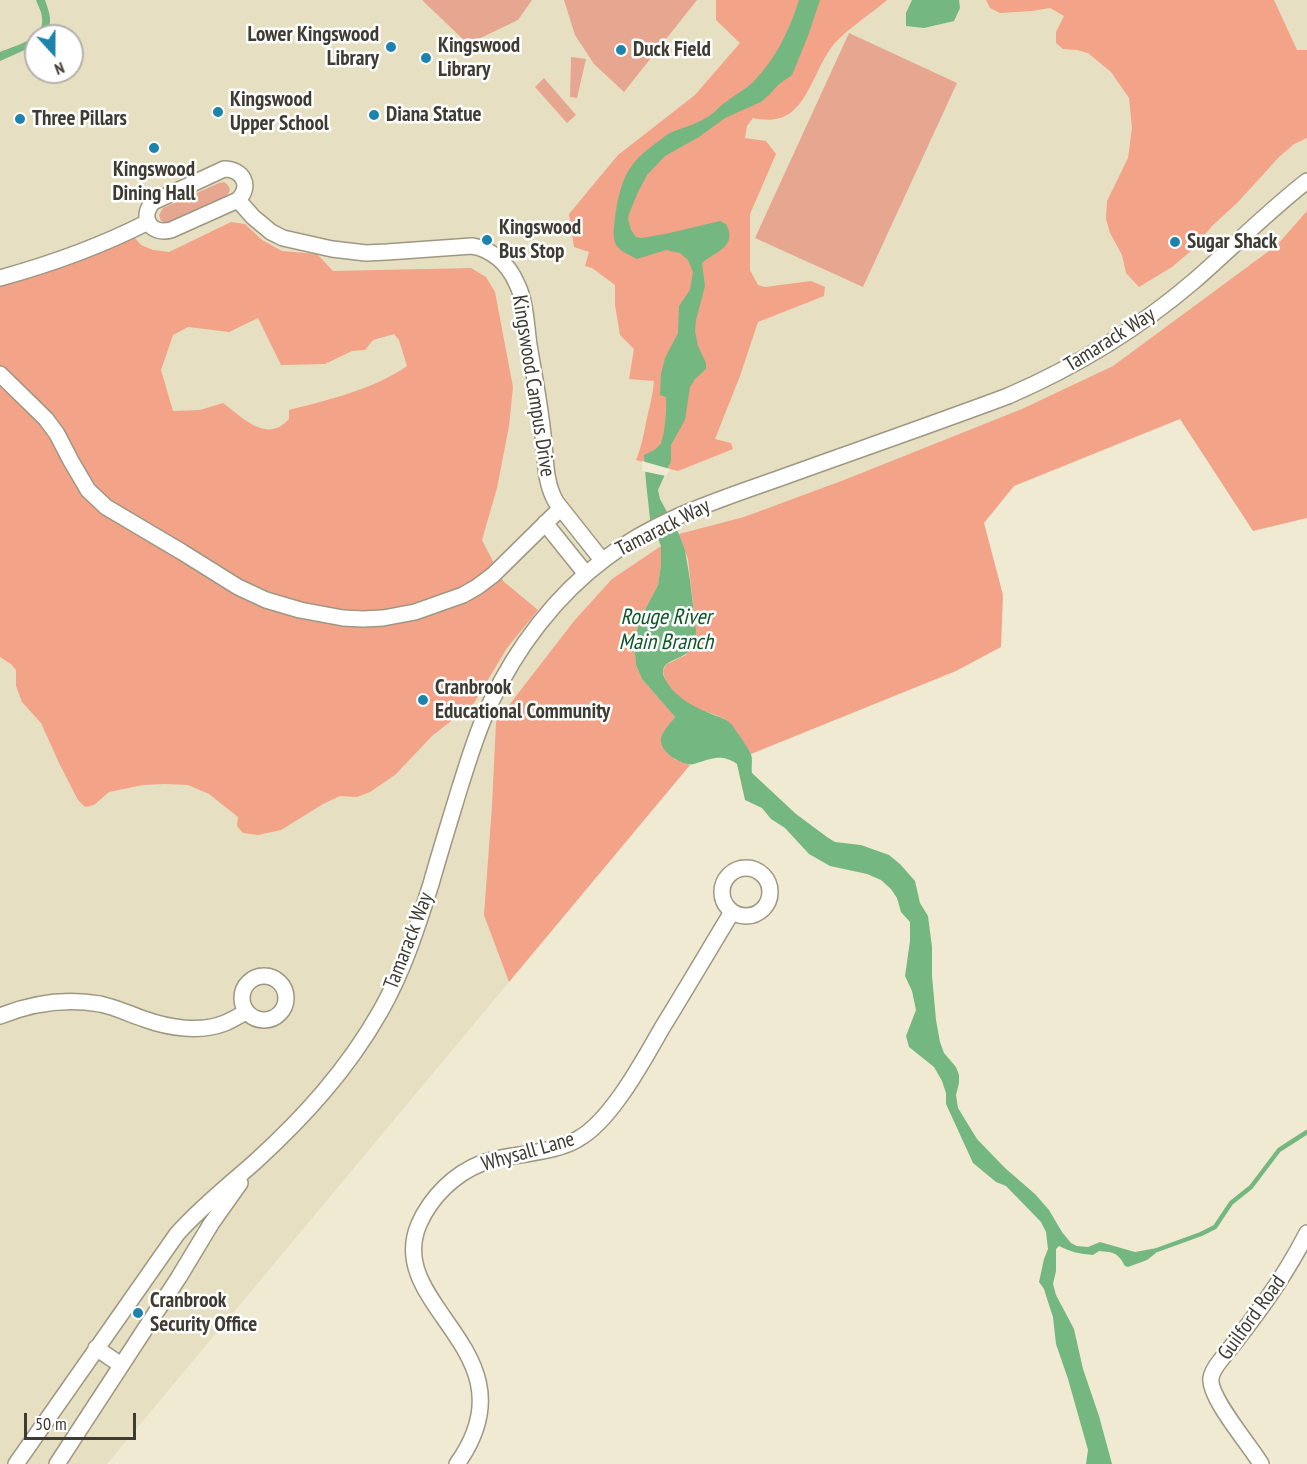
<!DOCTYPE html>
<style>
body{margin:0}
#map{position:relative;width:1307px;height:1464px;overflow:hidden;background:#f0ead3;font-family:"PT Sans Narrow",sans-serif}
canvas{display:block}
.north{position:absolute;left:24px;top:24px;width:60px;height:60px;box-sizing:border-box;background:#fff;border:2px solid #b2b1ad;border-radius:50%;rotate:159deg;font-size:16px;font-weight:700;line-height:24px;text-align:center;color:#3e3b32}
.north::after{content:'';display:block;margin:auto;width:21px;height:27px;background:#1c83ac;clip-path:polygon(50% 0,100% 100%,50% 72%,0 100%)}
.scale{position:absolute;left:24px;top:1413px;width:112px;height:27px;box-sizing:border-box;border:3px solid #3e3b32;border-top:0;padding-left:8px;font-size:18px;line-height:21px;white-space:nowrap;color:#3e3b32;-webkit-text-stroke:4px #fff;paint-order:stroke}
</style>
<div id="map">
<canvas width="1307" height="1464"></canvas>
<div class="north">N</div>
<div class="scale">50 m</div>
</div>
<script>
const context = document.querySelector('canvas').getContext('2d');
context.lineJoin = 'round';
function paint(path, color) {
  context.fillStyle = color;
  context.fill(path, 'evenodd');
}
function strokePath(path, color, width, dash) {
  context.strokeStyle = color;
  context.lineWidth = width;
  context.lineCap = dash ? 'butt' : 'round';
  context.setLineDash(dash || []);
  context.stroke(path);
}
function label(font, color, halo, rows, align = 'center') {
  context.font = font + ' "PT Sans Narrow",sans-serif';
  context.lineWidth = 5;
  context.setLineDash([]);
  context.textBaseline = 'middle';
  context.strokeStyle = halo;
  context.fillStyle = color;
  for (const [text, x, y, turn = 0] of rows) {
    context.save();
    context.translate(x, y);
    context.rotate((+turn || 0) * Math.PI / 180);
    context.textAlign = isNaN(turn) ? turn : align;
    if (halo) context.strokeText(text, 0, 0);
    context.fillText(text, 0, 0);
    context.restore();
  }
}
paint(new Path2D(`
 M 0,0 L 1307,0 L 1307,303 L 929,465 L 1000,635 L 690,765 L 107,1464 L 0,1464 ZM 36,36 L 72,36 L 72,72 L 36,72 Z`), '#e7dfc1');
paint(new Path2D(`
 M 422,0 L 532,0 L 518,20 L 468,44 Z
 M 564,0 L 697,0 L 624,92 L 594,64 L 575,35 Z
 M 849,33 L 957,83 L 863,287 L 755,238 Z
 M 571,57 L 586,59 L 577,98 L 570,97 Z
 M 544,78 L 576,115 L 567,123 L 535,87 Z
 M 224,182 L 228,185 L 230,190 L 226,198 L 168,224 L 161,221 L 159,215 L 163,208 L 219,183 Z`), '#e7a68f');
paint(new Path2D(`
 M 716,0 L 887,0 C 871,14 847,29 834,44 C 817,64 808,106 785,116 C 775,121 764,120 753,118 L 747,126 L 745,138 L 766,141 L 776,154 L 750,214 L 750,270 L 758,285 L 765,287 L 811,281 L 825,287 L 824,296 L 758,322 L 740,376 L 715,439 L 731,443 L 733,449 L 678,471 L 636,460 C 642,446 644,432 647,418 C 650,405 653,394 654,381 L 629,379 L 634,349 L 620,335 L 615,305 L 615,285 L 592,268 L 585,266 L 589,252 L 574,247 L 569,214 L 618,155 L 695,95 L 740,43 L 716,20 Z
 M 986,0 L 1274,0 L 1297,50 L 1307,50 L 1307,138 L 1294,144 L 1279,157 L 1238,202 L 1212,226 L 1192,250 L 1172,267 L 1139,287 L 1126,273 L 1122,255 L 1110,233 L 1106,219 L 1107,201 L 1128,158 L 1132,128 L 1129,98 L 1111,72 L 1088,53 L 1077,50 L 1063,49 L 1056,43 L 1056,32 L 1064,16 L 1050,8 L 1032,11 L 1000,13 L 990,8 Z
 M 1307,211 L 1307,518 L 1253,531 L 1180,419 L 1014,486 L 984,523 L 1003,595 L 1001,647 L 956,671 L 751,754 C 743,743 737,729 726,720 C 717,714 705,712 695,708 C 681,701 664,686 663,670 L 667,664 L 686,655 L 696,630 L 688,559 L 679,534 L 744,517 L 844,480 L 1022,409 L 1113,366 L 1277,245 Z
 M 231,222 L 245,224 L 262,240 L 282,251 L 317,254 L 333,271 L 471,268 L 486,277 L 495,292 L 513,387 L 509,426 L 497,488 L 482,540 L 503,581 L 538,610 L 507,648 L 474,703 L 432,736 L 395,775 L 370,792 L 357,797 L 340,796 L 323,804 L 281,830 L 258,835 L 243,833 L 237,826 L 238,817 L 209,794 L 188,785 L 165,784 L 143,785 L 109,792 L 94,805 L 85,807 L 78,800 L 59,763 L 41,723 L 22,702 L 16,686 L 16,670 L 11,664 L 0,657 L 0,286 C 46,273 90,256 134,237 L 141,245 L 153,250 L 169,252 ZM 258,318 L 281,365 L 325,364 L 352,351 L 365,350 L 373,340 L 394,334 L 399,340 L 407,366 C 374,389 328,400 289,410 L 289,419 C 267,444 243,418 223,403 L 200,410 L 173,411 L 161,370 L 173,335 L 188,327 L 229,332 Z
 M 661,546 L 661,565 L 658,585 L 639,621 L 634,644 L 636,665 L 642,679 L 675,717 L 663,733 L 674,759 L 690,765 L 509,982 L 484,915 L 492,806 L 496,722 L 574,621 L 612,579 Z`), '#f3a388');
paint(new Path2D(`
 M 36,0 L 45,0 C 50,15 53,21 46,36 L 36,36 L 36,45 L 0,61 L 0,52 C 14,46 45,39 42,18 C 42,12 38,6 36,0 Z
 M 799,0 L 820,0 L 808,36 L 792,75 L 778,85 L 770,94 L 761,102 L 725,118 L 699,137 L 665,156 L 647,175 L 638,192 L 629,214 L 628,219 L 631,230 L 636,237 L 641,238 L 665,234 L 720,221 L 726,224 C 738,247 716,251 702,263 L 705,286 L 696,320 L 695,331 L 698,346 L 706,363 L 706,369 L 695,379 L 690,387 L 685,420 L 671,445 L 671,461 L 658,490 L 660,499 L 679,534 L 685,550 L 690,580 L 696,630 C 696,664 666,654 663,671 C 662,675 666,680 668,684 C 679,700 696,708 714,715 C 719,717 726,719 730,723 C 733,725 750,751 751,754 C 753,760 751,767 752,773 L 796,814 L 827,837 L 835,842 L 861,845 L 889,855 L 900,864 L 915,881 L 920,903 L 928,916 L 932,947 L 932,976 L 936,1020 L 940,1042 L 944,1053 L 956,1067 L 959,1075 L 959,1083 L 956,1095 L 958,1108 L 977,1139 L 1005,1168 L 1035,1194 L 1049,1210 L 1062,1232 L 1071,1243 L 1077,1246 L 1088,1247 L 1100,1242 L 1135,1252 L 1157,1248 L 1156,1253 L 1147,1260 L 1128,1267 L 1125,1266 C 1118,1253 1114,1252 1099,1251 L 1093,1255 C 1080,1254 1071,1252 1059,1246 L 1056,1249 L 1056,1271 L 1053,1284 L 1056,1295 L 1074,1329 L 1083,1369 L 1099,1416 L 1112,1464 L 1086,1464 L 1088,1450 L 1068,1379 L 1056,1344 L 1053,1317 L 1049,1305 L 1044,1289 L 1039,1282 L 1044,1259 L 1048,1249 L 1046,1232 L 1041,1222 L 1006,1186 L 996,1182 L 973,1163 L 946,1104 L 946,1093 L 942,1081 L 934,1067 L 909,1047 L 906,1036 L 916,1010 L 912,991 L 905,976 L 910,941 L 910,922 L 901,912 L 897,898 L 891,889 L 881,880 L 867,874 L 830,866 L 809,854 L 785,828 L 771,819 L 762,808 L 745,800 L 737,764 C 722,754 714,758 697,763 C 694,764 692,765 688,764 C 678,762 662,753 661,741 C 660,733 670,724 675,717 L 642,679 L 636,665 L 634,644 L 639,621 L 658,585 L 661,565 L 661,546 L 650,519 L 646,482 L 644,455 C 650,452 658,449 661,443 C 665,433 667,408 666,397 L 660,395 L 661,374 L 665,358 L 678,333 L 679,306 L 690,290 L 693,272 L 688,260 L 680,253 L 666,250 L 637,259 C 612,247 612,244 615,217 C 620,185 625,166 652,146 C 658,142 664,136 670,133 C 681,128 694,125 704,119 C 713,115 718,107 726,102 C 735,94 747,89 755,80 C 776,58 790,29 799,0 Z
 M 912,0 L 959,0 L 960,8 L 954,21 L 924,28 L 906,26 L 906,13 Z`), '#75b781');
paint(new Path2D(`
 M 642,461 L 670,469 L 666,476 L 642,471 Z`), '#f0ead3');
strokePath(new Path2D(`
 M 1157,1250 L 1201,1234 L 1215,1227 L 1231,1203 L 1251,1187 L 1279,1150 L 1307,1132`), '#75b781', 4.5);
const minor = new Path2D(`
 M 224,169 C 243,169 252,186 238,200 L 171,230 C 151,235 139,218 153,202 Z
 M 238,200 L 253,217 L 271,232 L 283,238 L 332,249 L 366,253 L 387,252 L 472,246 C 492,249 508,264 516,282 C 526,301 526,324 529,345 C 534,375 540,405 543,435 C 546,458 544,481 556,502 L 602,560
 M 0,278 C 51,264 101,246 148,222
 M 0,374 L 46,419 L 57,434 L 71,461 L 88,490 L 106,507 L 182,552 L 238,587 L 266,600 L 300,610 L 343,618 L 363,619 L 383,618 L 415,612 L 463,595 L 477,587 L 493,575 L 561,508
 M 545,523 L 586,574
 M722 892a24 24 0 1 1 48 0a24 24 0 1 1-48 0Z
 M242 998a22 22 0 1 1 44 0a22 22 0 1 1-44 0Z
 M 0,1016 C 32,1003 66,998 100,1004 C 115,1007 129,1014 144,1019 C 169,1028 200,1033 225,1023 C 232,1020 239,1016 246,1012
 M 96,1348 L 121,1365
 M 16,1464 L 177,1234 C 202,1206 228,1186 256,1161 C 304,1117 347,1070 380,1012 C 403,972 417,928 431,884 C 440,852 450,820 460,787 C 469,759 477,731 490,704 C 516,648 556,595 606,558 C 658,518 722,499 783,477 C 858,450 933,424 1008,396 C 1075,367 1138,329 1194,281 C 1232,248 1267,212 1307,181
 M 57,1464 L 179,1277 L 211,1224 L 240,1183
 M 457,1464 C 537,1352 383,1307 419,1224 C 431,1197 454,1174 482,1163 C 496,1158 512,1156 526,1154 C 544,1151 563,1148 578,1139 C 611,1121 643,1061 662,1028 C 686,989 709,950 732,912
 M 1261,1464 C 1250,1445 1208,1397 1211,1378 C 1212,1372 1216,1366 1220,1361 C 1253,1320 1283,1280 1307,1233`);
strokePath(minor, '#9e9883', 18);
strokePath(minor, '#fff', 15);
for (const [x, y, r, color] of [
 [391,47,6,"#1c83ac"],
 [621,50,6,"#1c83ac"],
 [426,58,6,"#1c83ac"],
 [218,112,6,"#1c83ac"],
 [374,115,6,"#1c83ac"],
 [20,119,6,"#1c83ac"],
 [154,148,6,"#1c83ac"],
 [487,240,6,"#1c83ac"],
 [1175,242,6,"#1c83ac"],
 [423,700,6,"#1c83ac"],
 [138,1313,6,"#1c83ac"]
]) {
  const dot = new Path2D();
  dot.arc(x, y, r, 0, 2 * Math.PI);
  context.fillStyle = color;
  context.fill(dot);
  strokePath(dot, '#fff', 2);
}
label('bold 21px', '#3e3b32', '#fff', [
 ["Lower Kingswood",379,35,"right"],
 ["Library",379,59,"right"],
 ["Kingswood",438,46],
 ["Library",438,70],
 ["Duck Field",633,50],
 ["Kingswood",230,100],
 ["Upper School",230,124],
 ["Diana Statue",386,115],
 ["Three Pillars",32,119],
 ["Kingswood",154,170,"center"],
 ["Dining Hall",154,194,"center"],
 ["Kingswood",499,228],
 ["Bus Stop",499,252],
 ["Sugar Shack",1187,242],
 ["Cranbrook",435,688],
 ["Educational Community",435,712],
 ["Cranbrook",150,1301],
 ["Security Office",150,1325]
], 'left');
label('21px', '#3e3b32', '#fff', [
 ["Tamarack Way",1110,340,-32],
 ["Kingswood Campus Drive",533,386,81],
 ["Tamarack Way",663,528,-27],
 ["Tamarack Way",409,941,-69],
 ["Whysall Lane",528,1152,-16],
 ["Guilford Road",1252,1318,-54]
]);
label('italic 22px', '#0d5726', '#fff', [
 ["Rouge River",666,618],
 ["Main Branch",666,643]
]);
</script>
